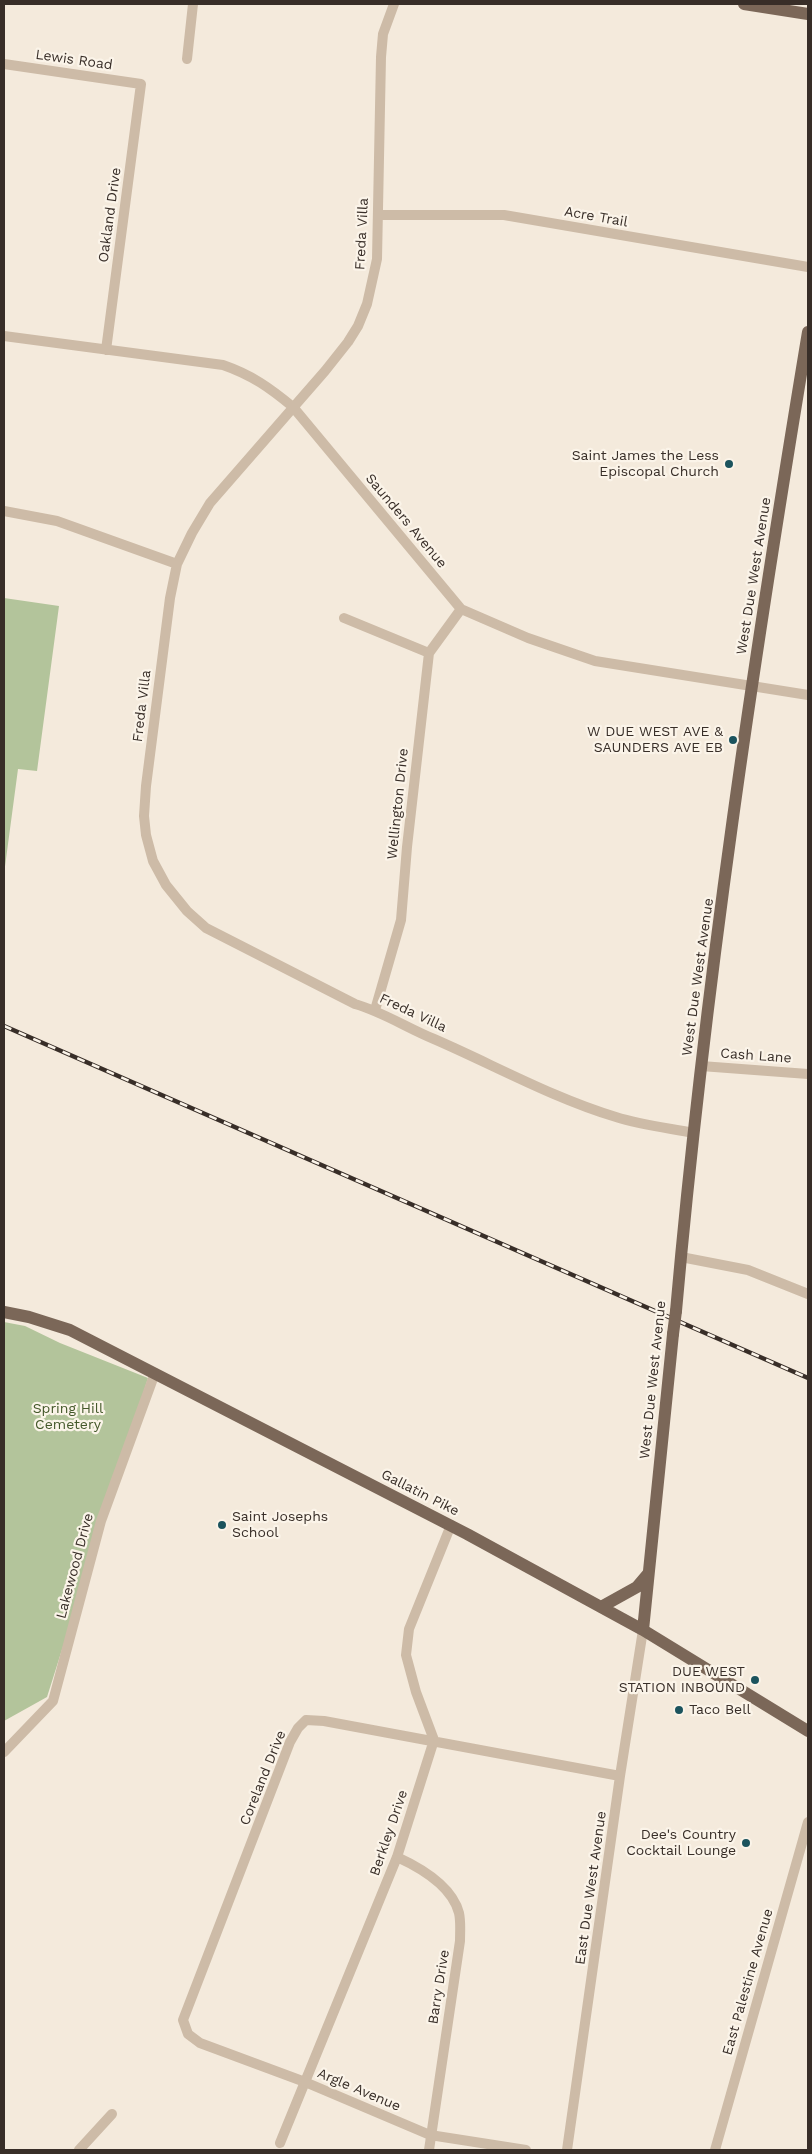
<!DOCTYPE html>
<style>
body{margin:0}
#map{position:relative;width:812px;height:2154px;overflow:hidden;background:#f4eadc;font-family:"Work Sans",sans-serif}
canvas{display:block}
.frame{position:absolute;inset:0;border:5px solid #382e28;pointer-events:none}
</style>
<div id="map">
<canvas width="812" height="2154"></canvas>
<div class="frame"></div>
</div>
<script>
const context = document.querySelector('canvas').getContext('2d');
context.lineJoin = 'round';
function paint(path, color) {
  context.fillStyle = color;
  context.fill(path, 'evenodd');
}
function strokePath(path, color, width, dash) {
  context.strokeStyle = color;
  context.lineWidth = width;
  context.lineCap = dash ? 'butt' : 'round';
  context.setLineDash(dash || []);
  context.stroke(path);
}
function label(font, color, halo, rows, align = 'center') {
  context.font = font + ' "Work Sans",sans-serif';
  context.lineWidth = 4.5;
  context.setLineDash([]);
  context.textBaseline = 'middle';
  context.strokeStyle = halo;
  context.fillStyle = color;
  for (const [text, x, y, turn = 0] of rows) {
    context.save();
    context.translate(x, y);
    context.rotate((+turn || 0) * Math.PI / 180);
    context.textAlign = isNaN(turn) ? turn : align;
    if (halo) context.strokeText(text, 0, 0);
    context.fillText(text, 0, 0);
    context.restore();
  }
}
paint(new Path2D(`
 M 4,598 L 59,606 L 37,771 L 18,769 L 4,874 Z
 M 4,1322 L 25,1326 L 60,1343 L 148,1378 L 47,1697 L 4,1721 Z`), '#b3c49b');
strokePath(new Path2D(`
 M 394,4 L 383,34 L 381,57 L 377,259 L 367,304 L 358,326 L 348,342 L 325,371 L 210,503 L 192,533 L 177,564 L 170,598 L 146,786 L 144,816 L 146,835 L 153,861 L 166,885 L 187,911 L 206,928 L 355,1004 C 383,1012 407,1028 434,1039 C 494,1065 553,1098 616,1117 C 641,1125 668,1128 694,1133
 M 187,59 L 193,4
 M 4,64 L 141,84 L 106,350
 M 378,215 L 504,215 L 808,267
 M 4,336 L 223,365 C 252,375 270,388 293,407 L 461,609 L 528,638 L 595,661 L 808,695
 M 4,511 L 57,521 L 177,564
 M 344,618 L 429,653
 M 375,1010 L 401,920 L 407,847 L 429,653 L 461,609
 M 701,1066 L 808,1074
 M 681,1257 L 748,1270 L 808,1294
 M 4,1752 L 53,1701 L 101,1521 L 155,1373
 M 397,1857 C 421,1868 452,1886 459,1913 C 461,1922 460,1932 460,1941 L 429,2150
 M 280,2143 L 397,1857 L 434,1740 L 416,1692 L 406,1655 L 409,1629 L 451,1525
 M 79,2150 L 112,2114
 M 526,2150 L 430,2135 L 305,2082 L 200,2043 L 188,2034 L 183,2020 L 290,1742 L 298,1728 L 306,1720 L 324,1721 L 620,1776
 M 567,2150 L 620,1776 L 643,1630
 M 715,2150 L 808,1822`), '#cdbba7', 10);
strokePath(new Path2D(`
 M 744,4 L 808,14
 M 676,1311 C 705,983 754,657 808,332
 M 4,1312 L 29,1317 L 70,1330 L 467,1534 L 643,1630 L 808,1731
 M 601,1607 L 637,1587 L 648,1574
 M 643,1630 L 673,1334`), '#7b6758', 12);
const rail = new Path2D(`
 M 4,1026 L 808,1378`);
strokePath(rail, '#382e28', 4.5);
strokePath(rail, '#fbf4e9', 2.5, [8]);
strokePath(new Path2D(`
 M 673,1334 L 676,1311`), '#7b6758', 12);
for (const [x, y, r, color] of [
 [729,464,5,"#1b535d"],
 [733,740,5,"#1b535d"],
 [222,1525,5,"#1b535d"],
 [755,1680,5,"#1b535d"],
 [679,1710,5,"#1b535d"],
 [746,1843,5,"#1b535d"]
]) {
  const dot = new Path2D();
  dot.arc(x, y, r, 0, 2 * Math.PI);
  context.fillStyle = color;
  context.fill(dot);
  strokePath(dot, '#fbf4e9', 2);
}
label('14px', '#382e28', '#fbf4e9', [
 ["Lewis Road",74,60,8],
 ["Oakland Drive",110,215,-82],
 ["Acre Trail",596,217,10],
 ["Freda Villa",362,234,-87],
 ["Saunders Avenue",406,521,50],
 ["West Due West Avenue",754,576,-81],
 ["Freda Villa",142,706,-83],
 ["Wellington Drive",398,804,-84],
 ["West Due West Avenue",698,977,-82],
 ["Freda Villa",413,1013,25],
 ["Cash Lane",756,1056,4],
 ["West Due West Avenue",653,1380,-84],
 ["Gallatin Pike",420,1493,27],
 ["Lakewood Drive",75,1566,-75],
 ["Coreland Drive",263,1778,-68],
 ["Berkley Drive",389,1833,-71],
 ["East Due West Avenue",591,1888,-82],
 ["East Palestine Avenue",748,1982,-74],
 ["Barry Drive",439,1987,-81],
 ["Argle Avenue",359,2090,23]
]);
label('14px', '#382e28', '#fbf4e9', [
 ["Saint James the Less",719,456],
 ["Episcopal Church",719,472],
 ["W DUE WEST AVE &",723,732],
 ["SAUNDERS AVE EB",723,748],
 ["Saint Josephs",232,1517,"left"],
 ["School",232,1533,"left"],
 ["DUE WEST",745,1672],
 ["STATION INBOUND",745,1688],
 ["Taco Bell",689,1710,"left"],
 ["Dee's Country",736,1835],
 ["Cocktail Lounge",736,1851]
], 'right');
label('14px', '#44582a', '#fbf4e9', [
 ["Spring Hill",68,1409],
 ["Cemetery",68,1425]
]);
</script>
